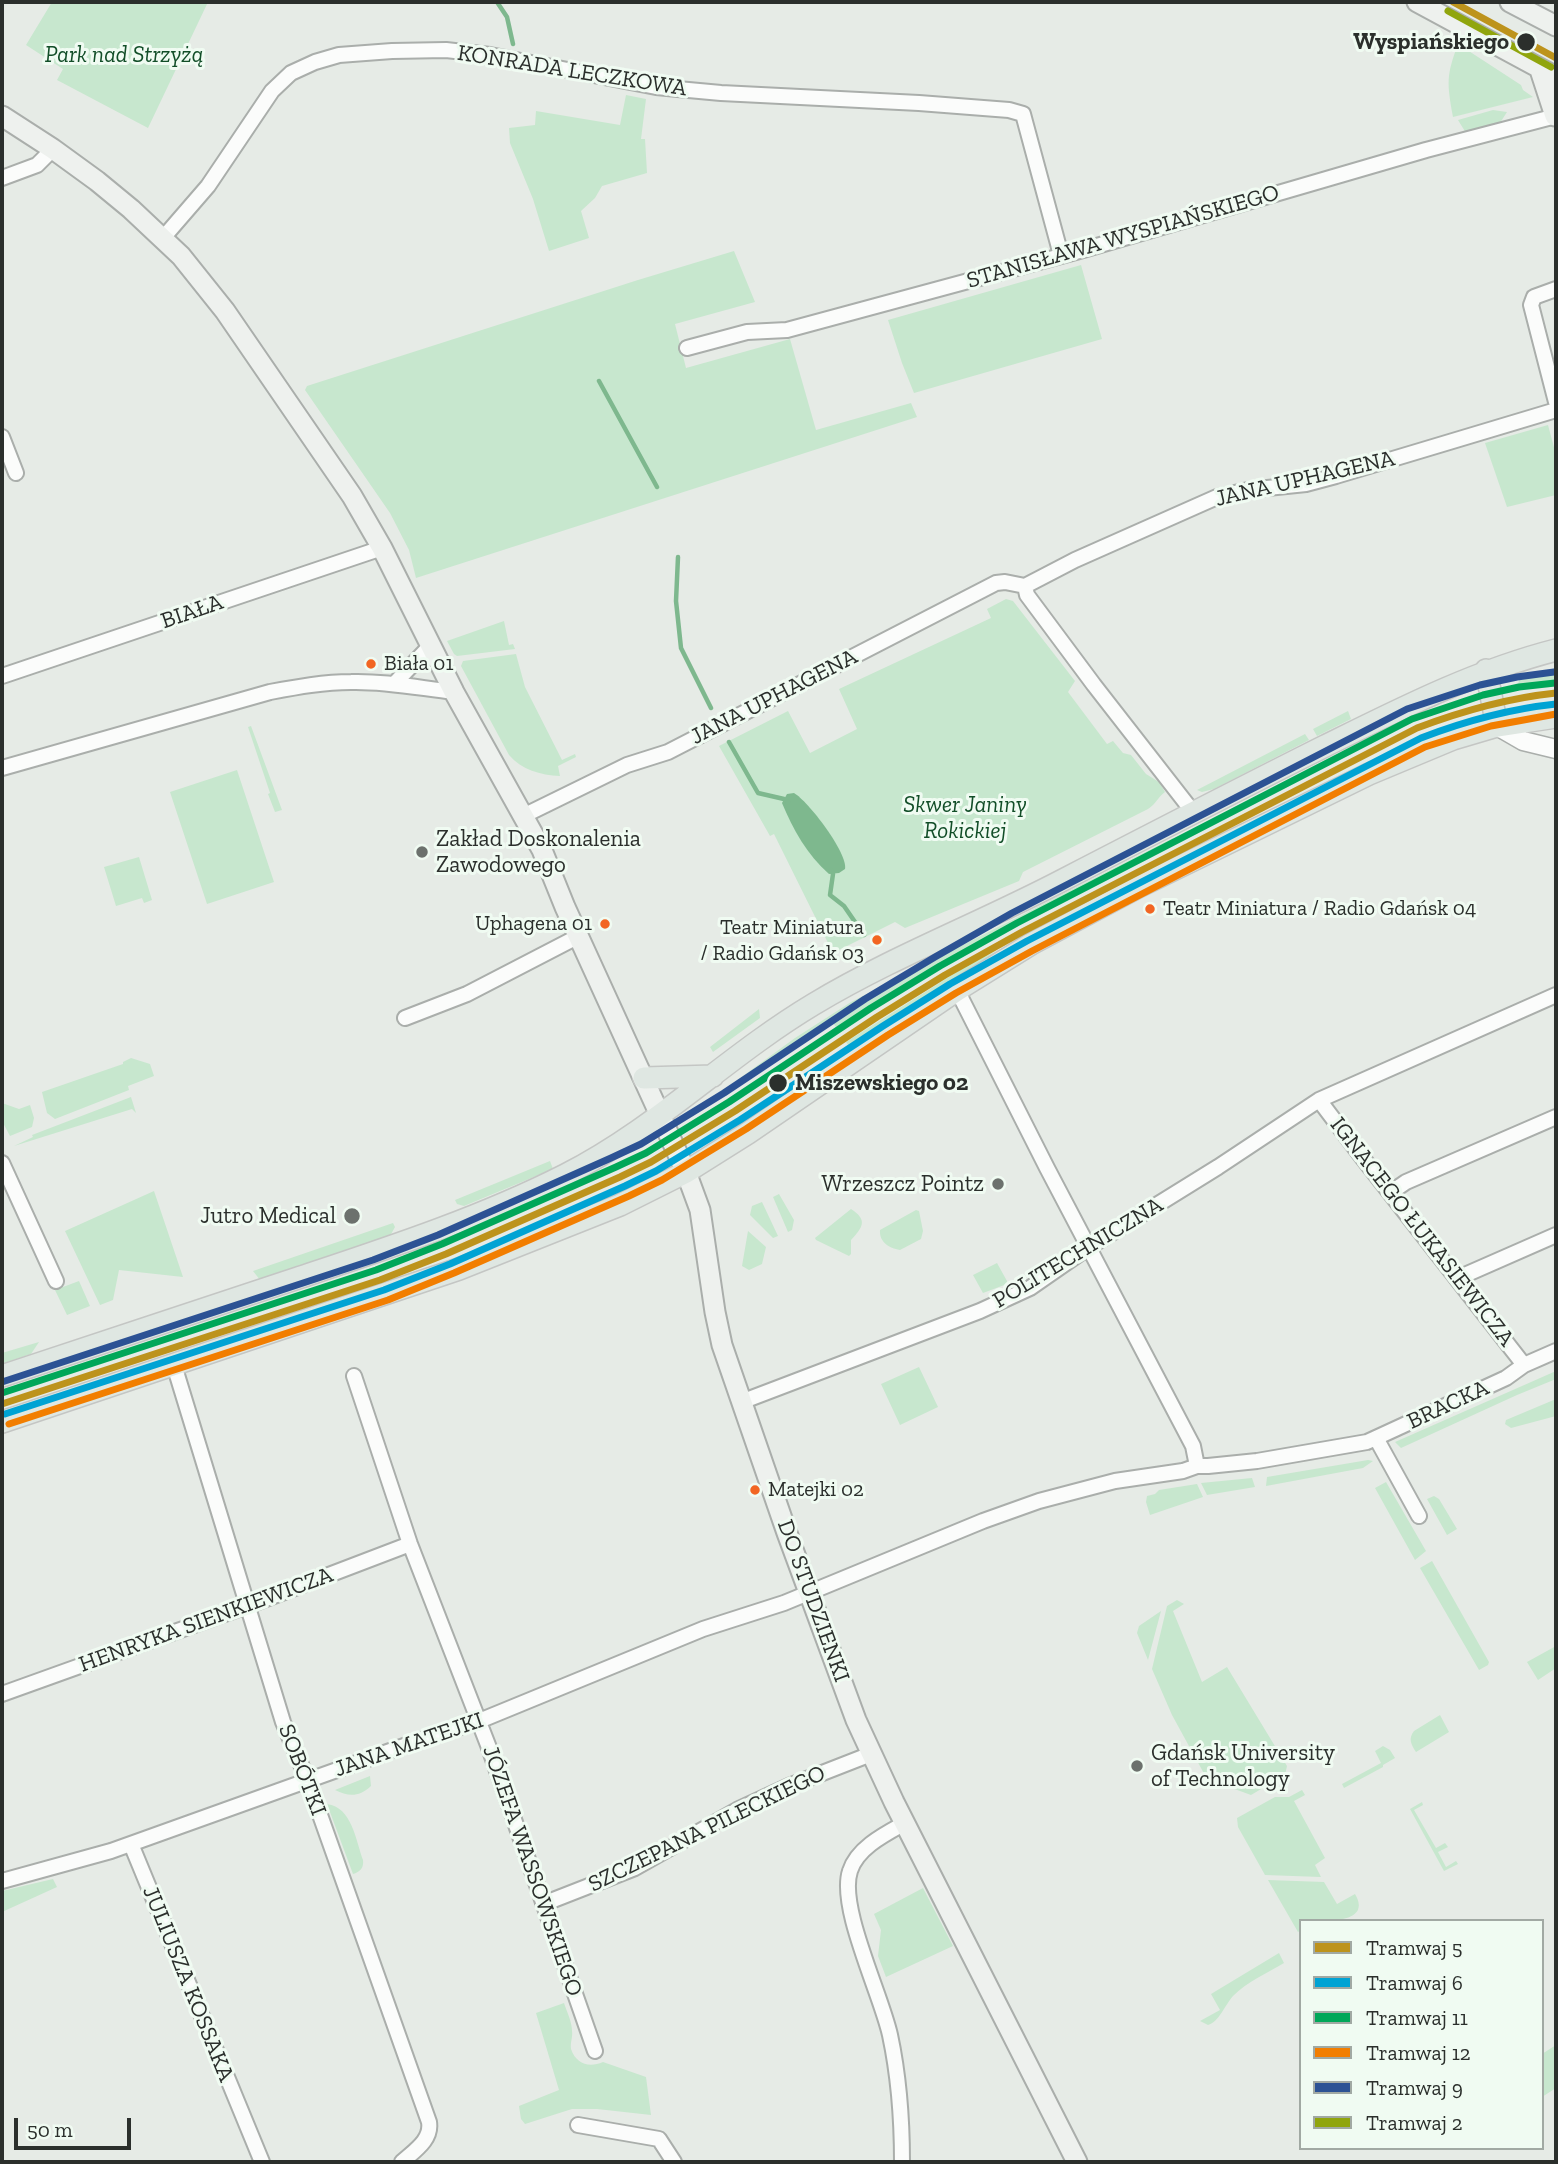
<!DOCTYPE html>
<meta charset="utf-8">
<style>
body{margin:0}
#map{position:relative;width:1558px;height:2164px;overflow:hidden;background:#e6ebe6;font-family:"Zilla Slab",serif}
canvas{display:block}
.frame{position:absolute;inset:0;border:4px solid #2b2f2c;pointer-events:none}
.legend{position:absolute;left:1299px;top:1919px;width:245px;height:231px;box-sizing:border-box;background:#f0fbf2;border:2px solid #a1a9a3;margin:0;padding:9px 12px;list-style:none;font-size:21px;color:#2b2f2c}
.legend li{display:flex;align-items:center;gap:14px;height:35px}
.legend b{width:35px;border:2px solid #a1a9a3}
.scale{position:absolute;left:14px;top:2118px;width:117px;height:32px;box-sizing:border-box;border:4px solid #2b2f2c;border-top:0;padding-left:9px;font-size:21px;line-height:24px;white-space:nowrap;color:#2b2f2c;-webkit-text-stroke:5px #f0fbf2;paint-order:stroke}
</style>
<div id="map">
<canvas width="1558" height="2164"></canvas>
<div class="frame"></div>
<ul class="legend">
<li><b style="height:9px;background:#bd931c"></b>Tramwaj 5</li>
<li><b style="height:9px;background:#00a3d4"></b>Tramwaj 6</li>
<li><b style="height:9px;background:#00a759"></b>Tramwaj 11</li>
<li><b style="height:9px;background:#f27e00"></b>Tramwaj 12</li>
<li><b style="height:9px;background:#2c5294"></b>Tramwaj 9</li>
<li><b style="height:9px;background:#90a50d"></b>Tramwaj 2</li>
</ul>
<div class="scale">50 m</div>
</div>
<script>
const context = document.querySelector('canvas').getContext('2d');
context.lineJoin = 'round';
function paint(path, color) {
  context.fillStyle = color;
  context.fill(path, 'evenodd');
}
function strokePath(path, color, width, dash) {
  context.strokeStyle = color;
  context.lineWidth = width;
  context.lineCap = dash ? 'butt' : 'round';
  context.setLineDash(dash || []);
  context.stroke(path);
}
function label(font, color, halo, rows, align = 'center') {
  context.font = font + ' "Zilla Slab",serif';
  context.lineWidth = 6;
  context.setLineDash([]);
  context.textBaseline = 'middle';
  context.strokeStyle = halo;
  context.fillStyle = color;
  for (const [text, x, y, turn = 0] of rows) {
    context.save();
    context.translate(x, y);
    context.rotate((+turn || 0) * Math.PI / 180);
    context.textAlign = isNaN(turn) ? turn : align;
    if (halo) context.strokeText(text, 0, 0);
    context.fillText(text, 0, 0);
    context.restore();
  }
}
paint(new Path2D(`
 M 52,2 L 208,2 L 148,128 L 57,80 L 63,69 L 26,45 Z
 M 1458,44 L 1521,85 L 1523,90 L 1533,97 L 1453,117 C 1447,83 1446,76 1458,44 Z
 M 626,95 L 646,99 L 641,139 L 645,139 L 647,173 L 602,186 L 595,198 L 581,211 L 589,238 L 549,251 L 533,199 L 510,143 L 509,128 L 535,125 L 536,111 L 620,125 Z
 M 1493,110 L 1507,112 L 1500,123 L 1466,133 L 1458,120 Z
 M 734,251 L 755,302 L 675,324 L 686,368 L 790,339 L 816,430 L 911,403 L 917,417 L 416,578 L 409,550 L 390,513 L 305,390 L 307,386 L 638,280 Z
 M 1081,265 L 1102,339 L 914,393 L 902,363 L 888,320 Z
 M 1548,425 L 1556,455 L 1556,495 L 1507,507 L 1485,443 Z
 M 1006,599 L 1013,601 L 1075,681 L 1068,692 L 1107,744 L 1113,741 L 1123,753 L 1131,755 L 1146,774 L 1159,782 L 1165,792 C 1158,797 1156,804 1148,809 L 1023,872 L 1019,881 L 905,928 L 895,922 L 833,953 L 774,834 L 770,836 L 719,746 L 788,711 L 810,753 L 857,729 L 839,689 L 991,618 L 987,609 Z
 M 504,621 L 509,645 L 513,644 L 515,649 L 457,656 L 454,654 L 447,641 Z
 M 516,654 L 525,687 L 562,760 L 575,754 L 576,757 L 558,766 L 560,776 C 540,775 522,770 509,755 L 461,666 L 463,661 Z
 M 1556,668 L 1556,683 L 1522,687 L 1518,685 L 1519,680 L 1525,676 Z
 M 1348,711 L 1351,719 L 1317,736 L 1313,729 Z
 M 251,726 L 282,810 L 275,812 L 268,794 L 270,793 L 248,727 Z
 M 1305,734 L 1309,740 L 1214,789 L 1202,792 L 1197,790 Z
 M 237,770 L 274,882 L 207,904 L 170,792 Z
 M 1173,838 L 1176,842 L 941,963 L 836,1027 L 831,1021 L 736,1085 L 736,1081 L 795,1038 L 851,1002 Z
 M 139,857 L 152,900 L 144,903 L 142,898 L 116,906 L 104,867 Z
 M 1018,941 L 987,958 L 850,1048 L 846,1042 L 971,963 Z
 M 759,1009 L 760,1018 L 713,1052 L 710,1047 Z
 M 131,1058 L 150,1064 L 154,1076 L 128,1086 L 129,1090 L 55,1119 L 47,1113 L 42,1092 L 123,1064 L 123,1062 Z
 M 131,1097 L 136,1113 L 132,1109 L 14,1146 L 33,1137 L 32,1135 Z
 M 2,1103 L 19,1109 L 30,1105 L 34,1118 L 32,1127 L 10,1136 L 2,1121 Z
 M 550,1161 L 553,1169 L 464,1206 L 457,1204 L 455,1200 Z
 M 154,1191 L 183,1277 L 119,1270 L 113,1300 L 100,1305 L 65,1231 Z
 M 779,1194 L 794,1220 L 792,1230 L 788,1232 L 773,1197 Z
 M 762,1202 L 778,1236 L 773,1238 L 750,1215 L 752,1206 Z
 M 851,1209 C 868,1220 863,1227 851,1240 L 851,1254 L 849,1256 L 816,1240 L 815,1238 Z
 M 916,1210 L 919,1211 L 923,1231 L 921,1239 L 900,1250 C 889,1248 879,1242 880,1230 Z
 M 393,1223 L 395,1227 L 390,1236 L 260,1280 L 253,1271 Z
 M 748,1231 L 766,1247 L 762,1264 L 749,1270 L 742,1266 Z
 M 997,1263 L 1007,1281 L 1007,1284 L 983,1293 L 973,1275 Z
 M 79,1281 L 90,1306 L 67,1315 L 55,1290 Z
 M 39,1342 L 31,1354 L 2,1364 L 2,1353 Z
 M 919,1367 L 938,1407 L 900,1425 L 881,1384 Z
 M 1556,1371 L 1556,1379 L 1517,1395 L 1401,1448 L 1395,1442 Z
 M 1556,1399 L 1556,1416 L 1511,1428 L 1505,1424 L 1506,1420 Z
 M 1368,1460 L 1373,1461 L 1363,1468 L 1266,1486 L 1267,1477 Z
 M 1252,1478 L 1255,1487 L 1207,1495 L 1201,1483 Z
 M 1386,1482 L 1426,1551 L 1415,1560 L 1375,1488 Z
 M 1197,1484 L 1203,1497 L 1150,1515 L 1146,1502 L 1147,1496 L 1155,1494 L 1159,1490 Z
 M 1434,1496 L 1439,1499 L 1457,1529 L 1447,1535 L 1427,1499 Z
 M 1432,1561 L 1489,1662 L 1488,1665 L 1479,1670 L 1420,1568 Z
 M 1177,1600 L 1184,1604 L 1173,1611 L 1202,1682 L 1227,1667 L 1287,1766 L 1285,1775 L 1251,1795 L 1207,1779 L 1172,1715 L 1152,1669 L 1167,1606 Z
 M 1161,1611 L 1148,1660 L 1137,1633 L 1139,1626 Z
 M 1556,1646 L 1556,1668 L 1538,1680 L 1527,1662 Z
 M 1440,1715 L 1449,1732 L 1416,1752 C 1411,1744 1408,1739 1414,1731 Z
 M 1383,1746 L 1390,1750 L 1395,1758 L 1383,1765 L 1383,1767 L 1344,1788 L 1342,1784 L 1381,1763 L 1375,1751 Z
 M 370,1776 L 371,1786 C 359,1797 349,1797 335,1790 Z
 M 1302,1790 L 1305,1795 L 1294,1801 L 1325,1858 L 1315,1865 L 1321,1877 L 1265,1875 L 1238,1827 L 1237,1818 L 1275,1797 L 1289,1797 Z
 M 1422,1802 L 1423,1805 L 1414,1810 L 1436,1848 L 1445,1843 L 1448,1847 L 1438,1852 L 1446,1867 L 1456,1861 L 1458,1864 L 1444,1871 L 1410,1809 Z
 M 327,1804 C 352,1807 356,1841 363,1860 C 364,1868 360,1872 353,1874 Z
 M 53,1879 L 57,1887 L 2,1912 L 2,1891 Z
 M 1268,1880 L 1324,1882 L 1337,1904 L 1355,1894 C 1374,1926 1317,1921 1301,1921 L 1301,1930 L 1298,1932 Z
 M 923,1888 L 953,1946 L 886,1977 L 878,1956 L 881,1930 L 874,1914 Z
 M 1279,1953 L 1284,1963 C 1267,1973 1247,1982 1233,1996 C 1225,2005 1219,2022 1208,2025 L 1200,2021 L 1220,2010 L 1211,1994 Z
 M 564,2003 C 567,2012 572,2022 572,2031 C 573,2037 570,2042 571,2049 C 576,2064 589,2068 603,2062 L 646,2077 L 651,2115 L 597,2109 L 572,2109 L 525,2124 L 521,2119 L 519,2106 L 559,2090 L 536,2013 Z
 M 1556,2045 L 1556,2088 L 1542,2097 L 1542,2054 Z`), '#c7e7ce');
paint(new Path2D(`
 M 794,793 C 808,801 848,853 845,869 L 839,873 L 829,874 C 807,855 793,829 782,803 L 787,794 Z`), '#7eb88e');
strokePath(new Path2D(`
 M 497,2 L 507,17 L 513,44
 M 599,381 L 657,487
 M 678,557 L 676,601 L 681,648 L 711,708
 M 729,742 L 758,793 L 784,799 L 788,802
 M 831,870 L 833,874 L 830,895 L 844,906 L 864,935`), '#7eb88e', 4.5);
const minor = new Path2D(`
 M 2,178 L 37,165 L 53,149
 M 163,238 L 208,186 L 272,91 L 291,73 L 315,62 L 339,55 L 392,51 L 446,50 L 490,55 L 656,87 L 721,93 L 919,103 L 1009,110 L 1023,114 L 1061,255
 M 1556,289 L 1534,297 L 1531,305 L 1556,402
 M 687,348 L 747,332 L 787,330 L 1083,250 L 1426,150 L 1556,116
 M 2,437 L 16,473
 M 1025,586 L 1027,595 L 1094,685 L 1193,812
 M 2,676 L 382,548
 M 394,684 L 430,646
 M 2,768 L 270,692 C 297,687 324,682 351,682 C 385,681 419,688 454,692
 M 523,816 L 627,765 L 668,752 L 996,583 L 1005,582 L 1025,586 L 1075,560 L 1217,497 L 1248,490 L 1306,484 L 1336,476 L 1556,410
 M 957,990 L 1047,1168 L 1193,1446 L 1197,1466
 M 405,1018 L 467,994 L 579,936
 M 1319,1100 L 1362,1157 L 1524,1365
 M 2,1163 L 56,1281
 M 1390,1193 L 1406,1182 L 1556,1117
 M 1458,1278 L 1556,1235
 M 174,1365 L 283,1722 L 308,1781 L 429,2122 C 432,2140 414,2151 402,2162
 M 354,1376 L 410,1544 L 488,1745 L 595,2051
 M 741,1402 L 980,1311 L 1030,1288 L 1089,1247 L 1218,1167 L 1319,1100 L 1556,995
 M 1376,1438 L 1419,1516
 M 2,1694 L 258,1602 L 410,1544
 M 131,1844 L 262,2162
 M 2,1881 L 111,1851 L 415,1742 L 479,1721 L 703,1629 L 784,1603 L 983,1521 L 1039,1501 L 1115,1481 L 1183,1471 L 1197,1466 L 1208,1466 L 1257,1461 L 1367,1442 L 1506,1378 L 1524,1365 L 1556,1351
 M 543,1904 L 635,1868 L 737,1810 L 789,1786 L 871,1754
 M 578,2125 L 659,2139 L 674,2162
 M 902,2162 C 902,2119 899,2077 890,2035 C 881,1994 838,1907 850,1871 C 857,1848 885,1834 905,1823`);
const tertiary = new Path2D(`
 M 1497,726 L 1523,741 L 1556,749`);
const secondary = new Path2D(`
 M 1417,2 L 1556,77
 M 1510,2 L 1556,26
 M 1540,70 L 1555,116
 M 2,116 L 53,149 L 97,181 L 131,209 L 181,256 L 225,311 L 352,496 L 382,548 L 454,692 L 542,850 L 565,907 L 686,1172 L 700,1210 L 715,1312 L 722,1345 L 787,1533 L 856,1720 L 894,1802 L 1077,2162`);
const primary = new Path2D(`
 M 1486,670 L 1497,726
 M 644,1078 L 713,1076
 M 2,1376 C 101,1343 199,1311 298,1278 C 388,1248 480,1218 565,1175 C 656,1129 727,1056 814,1004 C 894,956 981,923 1063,880 C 1150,835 1237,790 1325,746 C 1400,709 1474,671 1556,650
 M 2,1422 L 459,1269 L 620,1205 L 686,1172 L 748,1133 L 957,990 L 1031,944 L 1140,886 L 1369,774 L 1453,739 L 1497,726 L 1556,717`);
strokePath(minor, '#aaaeab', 18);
strokePath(tertiary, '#aaaeab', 21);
strokePath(secondary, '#aaaeab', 23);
strokePath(primary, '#c4c6c4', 24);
strokePath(minor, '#fbfcfb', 14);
strokePath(tertiary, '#fbfcfb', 18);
strokePath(secondary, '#eef1ee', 19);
strokePath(primary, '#dfe7e2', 21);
strokePath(new Path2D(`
 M 1453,2 L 1556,58
 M 2,1404 L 380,1280 L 446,1254 L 620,1177 L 651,1162 L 735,1111 L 877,1017 L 945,975 L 1022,932 L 1417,728 C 1462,711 1508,698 1556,693`), '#bd931c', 7);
strokePath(new Path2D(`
 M 5,1414 L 384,1290 L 450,1264 L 625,1186 L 656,1171 L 740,1120 L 883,1026 L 950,984 L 1027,941 L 1421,738 C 1465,721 1509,709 1556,704`), '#00a3d4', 7);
strokePath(new Path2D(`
 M 2,1393 L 376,1270 L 442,1244 L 616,1167 L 646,1153 L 729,1102 L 871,1008 L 940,966 L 1017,923 L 1412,719 L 1483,695 L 1519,687 L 1555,683`), '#00a759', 7);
strokePath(new Path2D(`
 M 9,1424 L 388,1300 L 454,1273 L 629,1196 L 662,1180 L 746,1129 L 888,1035 L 956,993 L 1032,951 L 1425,747 L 1491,726 L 1556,714`), '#f27e00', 7);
strokePath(new Path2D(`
 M 2,1382 L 373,1260 L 438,1235 L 611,1158 L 641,1144 L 724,1093 L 865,999 L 935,957 L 1012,913 L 1407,709 L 1480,685 L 1517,677 L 1554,672`), '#2c5294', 7);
strokePath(new Path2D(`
 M 1448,11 L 1551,67`), '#90a50d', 7);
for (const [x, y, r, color] of [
 [1526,42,10,"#2b2f2c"],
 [371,664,6,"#f26522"],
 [422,852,7,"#6c716d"],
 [1150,909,6,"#f26522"],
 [605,924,6,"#f26522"],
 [877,940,6,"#f26522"],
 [778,1083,10,"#2b2f2c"],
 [998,1184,7,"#6c716d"],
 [352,1216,9,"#6c716d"],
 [755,1490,6,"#f26522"],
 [1137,1766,7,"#6c716d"]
]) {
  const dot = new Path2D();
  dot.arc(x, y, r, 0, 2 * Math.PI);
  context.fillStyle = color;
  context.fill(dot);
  strokePath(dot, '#f0fbf2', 2.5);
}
label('21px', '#2b2f2c', '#f0fbf2', [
 ["Biała 01",384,664],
 ["Teatr Miniatura / Radio Gdańsk 04",1163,909],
 ["Uphagena 01",592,924,"right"],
 ["Teatr Miniatura",864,928,"right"],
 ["/ Radio Gdańsk 03",864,954,"right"],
 ["Matejki 02",768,1490]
], 'left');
label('bold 23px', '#2b2f2c', '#f0fbf2', [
 ["Wyspiańskiego",1509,42],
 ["Miszewskiego 02",795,1083,"left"]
], 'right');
label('italic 23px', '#124e28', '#f0fbf2', [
 ["Park nad Strzyżą",124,55],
 ["Skwer Janiny",965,805],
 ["Rokickiej",965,831]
]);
label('23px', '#2b2f2c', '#f0fbf2', [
 ["KONRADA LECZKOWA",572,71,9],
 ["STANISŁAWA WYSPIAŃSKIEGO",1123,237,-16],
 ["JANA UPHAGENA",1305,479,-13],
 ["BIAŁA",192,612,-19],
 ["JANA UPHAGENA",774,697,-27],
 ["IGNACEGO ŁUKASIEWICZA",1422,1232,52],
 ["POLITECHNICZNA",1078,1253,-31],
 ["BRACKA",1448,1405,-25],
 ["DO STUDZIENKI",813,1601,70],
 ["HENRYKA SIENKIEWICZA",206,1620,-20],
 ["JANA MATEJKI",409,1745,-19],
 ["SOBÓTKI",302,1770,69],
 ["SZCZEPANA PILECKIEGO",707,1829,-26],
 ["JÓZEFA WASSOWSKIEGO",532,1871,71],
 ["JULIUSZA KOSSAKA",188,1984,68]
]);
label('23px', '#2b2f2c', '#f0fbf2', [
 ["Zakład Doskonalenia",436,839],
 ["Zawodowego",436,865],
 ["Wrzeszcz Pointz",984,1184,"right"],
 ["Jutro Medical",336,1216,"right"],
 ["Gdańsk University",1151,1753],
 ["of Technology",1151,1779]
], 'left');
</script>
